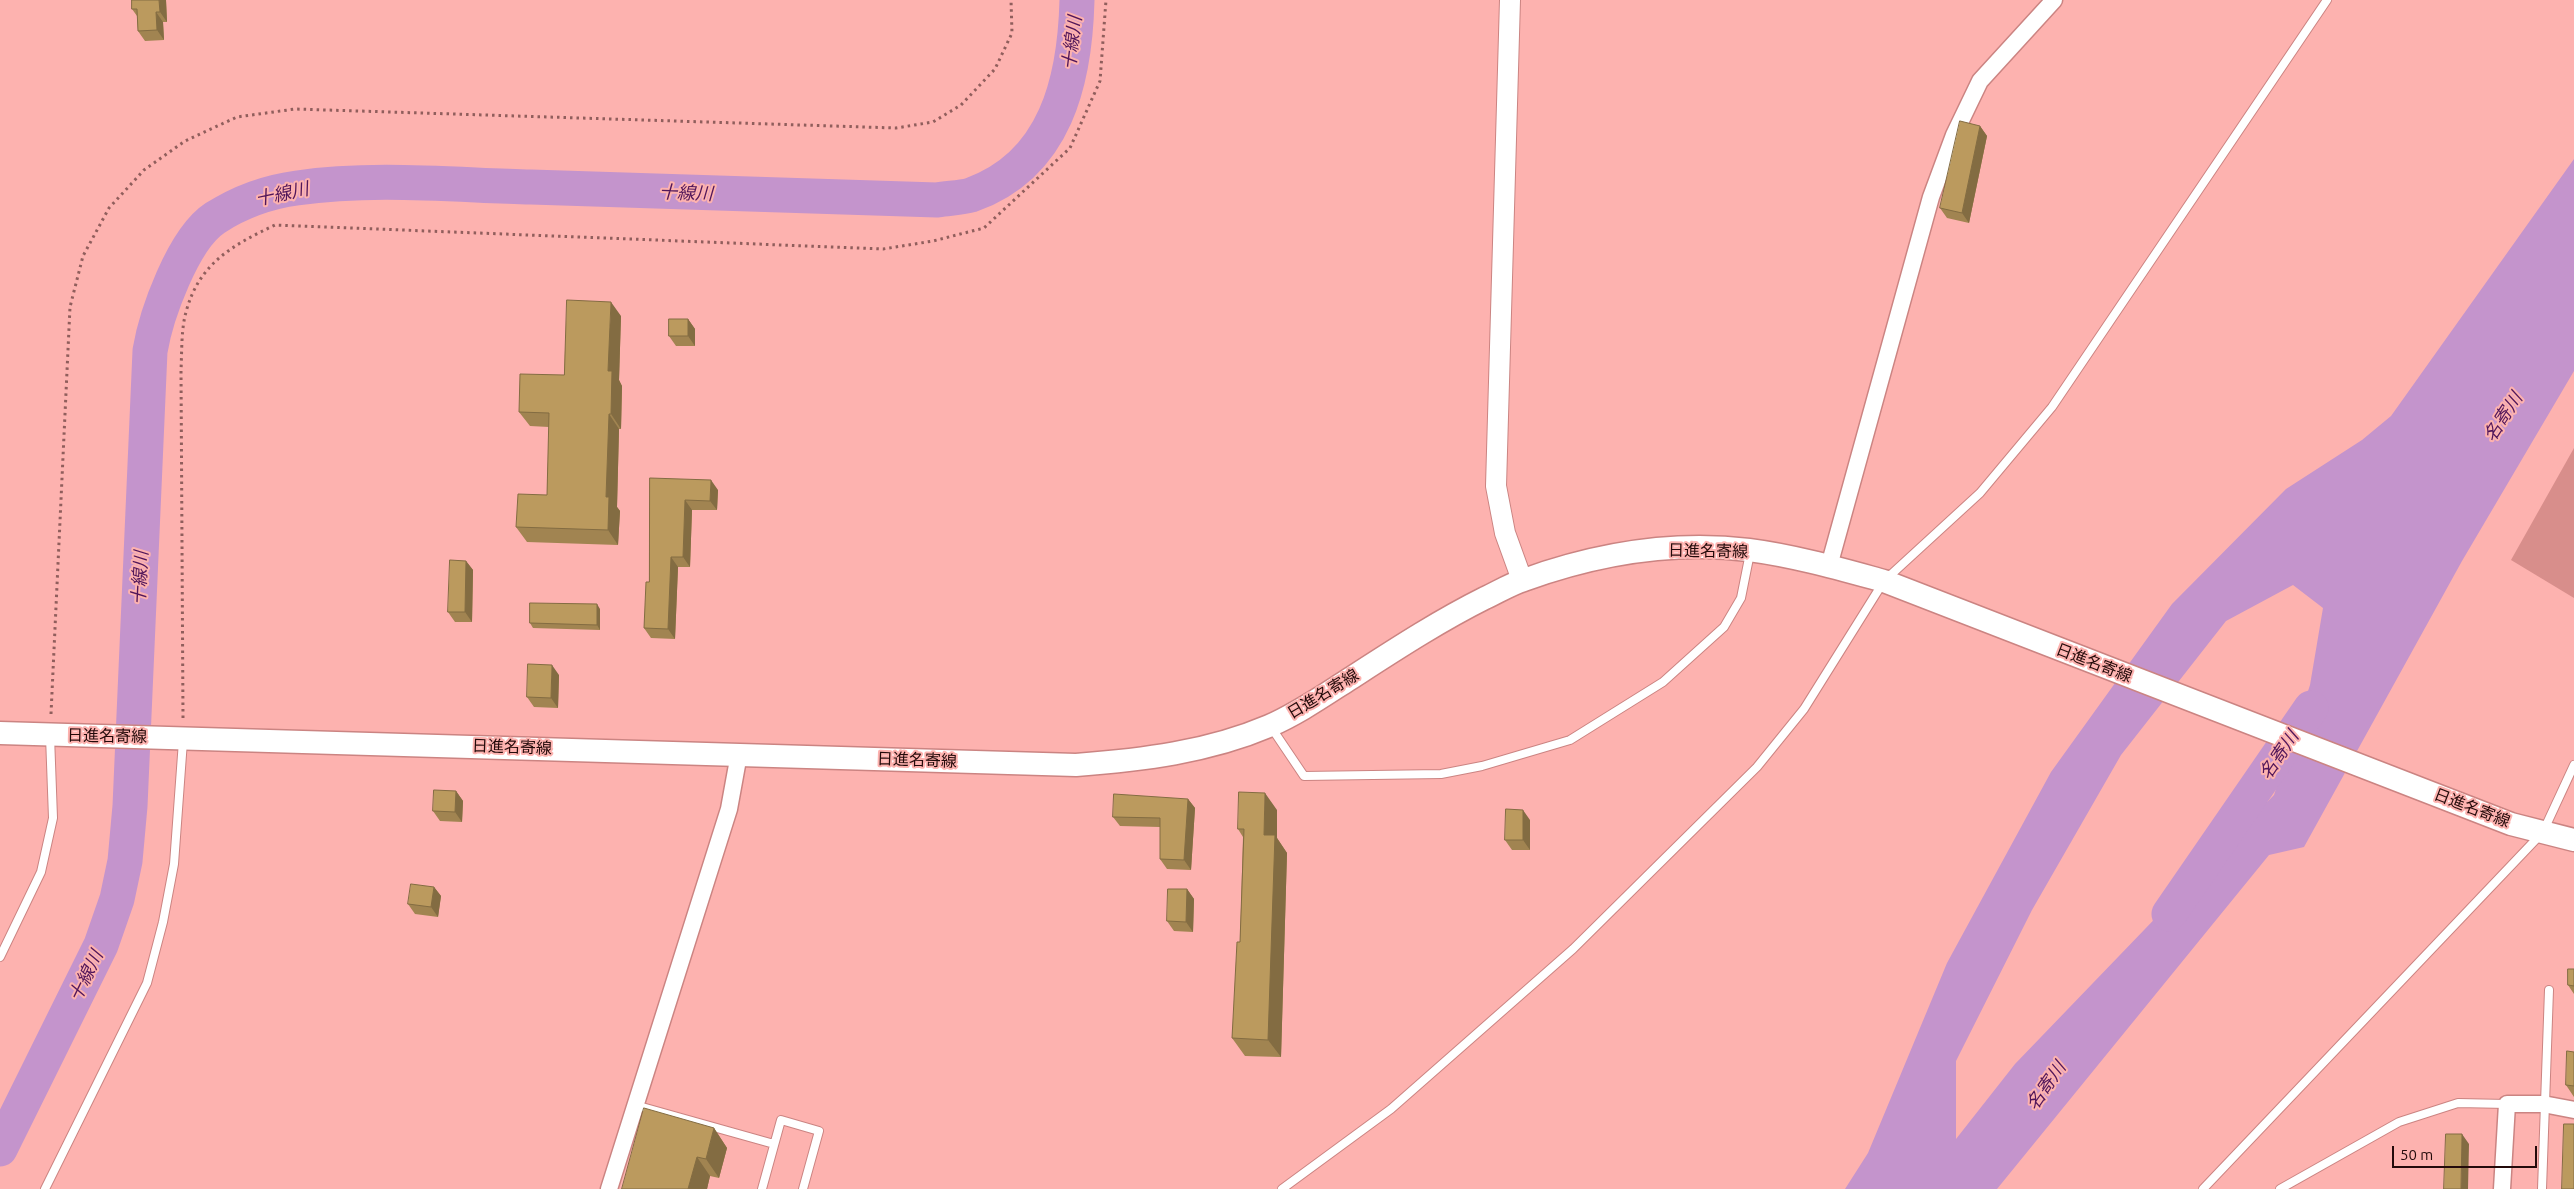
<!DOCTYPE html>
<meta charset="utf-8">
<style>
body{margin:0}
#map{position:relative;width:2574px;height:1189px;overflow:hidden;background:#fdb2af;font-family:Ubuntu,sans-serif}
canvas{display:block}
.scale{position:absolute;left:2392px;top:1146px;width:145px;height:22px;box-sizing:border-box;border:2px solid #230a0a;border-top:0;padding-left:6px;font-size:15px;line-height:18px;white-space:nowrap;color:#230a0a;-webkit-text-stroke:4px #fdb2af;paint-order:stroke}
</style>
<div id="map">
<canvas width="2574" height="1189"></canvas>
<div class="scale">50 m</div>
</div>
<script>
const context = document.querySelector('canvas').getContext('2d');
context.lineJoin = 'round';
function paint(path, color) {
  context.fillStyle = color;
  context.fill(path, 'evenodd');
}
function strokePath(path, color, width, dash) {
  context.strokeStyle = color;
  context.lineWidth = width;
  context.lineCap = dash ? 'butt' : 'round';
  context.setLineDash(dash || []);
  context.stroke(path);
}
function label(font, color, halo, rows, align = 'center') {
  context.font = font + ' Ubuntu,"Noto Sans JP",sans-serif';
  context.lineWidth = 4;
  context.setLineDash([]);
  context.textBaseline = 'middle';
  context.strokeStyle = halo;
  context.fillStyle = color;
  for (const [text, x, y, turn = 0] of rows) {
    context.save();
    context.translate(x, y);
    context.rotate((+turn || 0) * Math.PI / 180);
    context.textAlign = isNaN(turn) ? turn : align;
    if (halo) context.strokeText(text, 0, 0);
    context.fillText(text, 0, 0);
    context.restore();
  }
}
paint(new Path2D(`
 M 2574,448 L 2574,598 L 2511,560 Z`), '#d88e8b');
paint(new Path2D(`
 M 2574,159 L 2574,371 L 2462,561 L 2304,847 L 2269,855 L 1997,1189 L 1845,1189 L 1868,1153 L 1947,963 L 2051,772 L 2172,604 L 2286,489 L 2362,440 L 2391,416 ZM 2293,585 L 2323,608 L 2310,685 L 2274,795 L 2015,1064 L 1956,1139 L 1956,1061 L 2032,910 L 2121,755 L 2226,621 Z`), '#c494cc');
strokePath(new Path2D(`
 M 2169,914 L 2311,708
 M 0,1149 L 101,945 L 117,899 L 125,861 L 130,806 L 150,351 C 156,315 183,239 215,218 C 240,202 267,192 297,188 C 373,177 454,185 531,187 C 666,191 801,196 937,200 C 948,198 961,198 971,195 C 1056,165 1075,80 1077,0`), '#c494cc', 35);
const service = new Path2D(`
 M 1271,727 L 1304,776 L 1441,774 L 1482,766 L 1570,740 L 1663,682 L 1724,627 L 1741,598 L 1750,553
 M 0,957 L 41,872 L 53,818 L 50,736
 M 635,1105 L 774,1144
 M 45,1189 L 147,983 L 163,922 L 174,864 L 183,741
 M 762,1189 L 781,1120 L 819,1131 L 803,1189
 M 1282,1189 L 1391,1109 L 1573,949 L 1757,767 L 1804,709 L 1884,581 L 1980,493 L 2052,407 L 2327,0
 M 2203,1189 L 2543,832 L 2574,765
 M 2280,1189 L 2399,1122 L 2458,1103 L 2507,1104
 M 2542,1189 L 2549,990`);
const minor = new Path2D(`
 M 1829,566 L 1931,197 L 1954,135 L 1980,81 L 2054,0
 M 609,1189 L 729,809 L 739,754
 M 2502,1189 L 2507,1104 L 2543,1104 L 2574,1110`);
const tertiary = new Path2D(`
 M 1510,0 L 1496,486 L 1505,533 L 1522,580`);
const secondary = new Path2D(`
 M 0,733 L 1076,765 C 1142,760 1208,752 1269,726 C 1297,714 1323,696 1348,680 C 1393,651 1437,622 1485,598 C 1498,592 1511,584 1524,580 C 1596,554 1673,541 1749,550 C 1795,556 1840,569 1884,581 L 2511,824 L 2574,840`);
strokePath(service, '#cb8482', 10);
strokePath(minor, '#cb8482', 19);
strokePath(tertiary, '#cb8482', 22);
strokePath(secondary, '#cb8482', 25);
strokePath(new Path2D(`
 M 51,714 L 70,307 L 83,256 L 109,208 L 144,170 L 185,141 L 237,117 L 295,109 L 896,128 L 933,122 L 961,105 L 995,69 L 1012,33 L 1011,0
 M 183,718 L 181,370 C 182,351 181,330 186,312 C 199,263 233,245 275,225 L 883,249 L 933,241 L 984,228 L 1070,148 L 1100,81 L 1106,0`), '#905e5c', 3, [2.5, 4]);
strokePath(service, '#fff', 8);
strokePath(minor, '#fff', 16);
strokePath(tertiary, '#fff', 20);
strokePath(secondary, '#fff', 22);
paint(new Path2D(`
 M 166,0 L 167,22 L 163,22 L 164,40 L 145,41 L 138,31 L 137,16 L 132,9 Z
 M 1980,126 L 1987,136 L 1969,223 L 1947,218 L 1940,208 Z
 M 621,316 L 619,380 L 622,386 L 621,429 L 619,429 L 617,507 L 620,511 L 618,545 L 527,542 L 516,527 L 547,495 L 549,427 L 530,426 L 519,412 L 564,375 Z
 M 688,319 L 695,329 L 695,346 L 676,346 L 669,336 Z
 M 650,478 L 718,490 L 717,510 L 692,510 L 690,567 L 678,567 L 675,639 L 651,638 L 644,628 L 649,582 Z
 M 466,561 L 473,570 L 472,622 L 455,622 L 448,612 Z
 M 600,609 L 600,630 L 533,628 L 530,623 Z
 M 559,675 L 558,708 L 534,707 L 527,697 Z
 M 456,791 L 463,801 L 462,822 L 440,821 L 433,811 Z
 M 1188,799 L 1195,808 L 1191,870 L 1167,869 L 1160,859 L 1160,827 L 1120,826 L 1113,817 Z
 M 1277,810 L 1277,838 L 1287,853 L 1281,1057 L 1245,1056 L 1232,1038 L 1240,942 L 1243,837 L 1238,829 Z
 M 1530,820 L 1530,850 L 1512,850 L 1505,840 Z
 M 434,887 L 441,896 L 438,917 L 415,914 L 408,904 Z
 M 1187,889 L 1194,899 L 1193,932 L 1174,931 L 1167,921 Z
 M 2574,969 L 2574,994 L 2568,985 Z
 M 2574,1052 L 2574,1097 L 2566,1085 Z
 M 714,1128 L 727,1148 L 719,1178 L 710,1176 L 707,1189 L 622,1189 Z`), '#a18451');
paint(new Path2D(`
 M 159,0 L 166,0 L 167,22 L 160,12 Z
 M 156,12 L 163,22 L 164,40 L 157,30 Z
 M 1980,126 L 1987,136 L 1969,223 L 1962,213 Z
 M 611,302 L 621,316 L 619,380 L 622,386 L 621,429 L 611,414 L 608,371 Z
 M 688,319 L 695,329 L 695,346 L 688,336 Z
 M 609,414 L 619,429 L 617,507 L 620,511 L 618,545 L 608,530 L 606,497 Z
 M 711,480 L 718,490 L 717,510 L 710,501 Z
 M 685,500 L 692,510 L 690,567 L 683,557 Z
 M 671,557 L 678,567 L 675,639 L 668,629 Z
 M 466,561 L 473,570 L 472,622 L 465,612 Z
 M 597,604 L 600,609 L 600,630 L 597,625 Z
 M 552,665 L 559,675 L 558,708 L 551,698 Z
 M 456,791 L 463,801 L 462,822 L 455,812 Z
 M 1265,793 L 1277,810 L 1277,838 L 1287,853 L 1281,1057 L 1268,1040 L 1264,835 Z
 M 1188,799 L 1195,808 L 1191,870 L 1184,860 Z
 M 1523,810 L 1530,820 L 1530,850 L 1523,840 Z
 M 434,887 L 441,896 L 438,917 L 431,907 Z
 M 1187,889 L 1194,899 L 1193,932 L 1186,922 Z
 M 714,1128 L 727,1148 L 719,1178 L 706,1159 Z
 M 2462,1134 L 2469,1144 L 2468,1189 L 2461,1189 Z
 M 697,1157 L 710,1176 L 707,1189 L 688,1189 Z`), '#836c42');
const building = new Path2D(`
 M 132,0 L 159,0 L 160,12 L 156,12 L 157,30 L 138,31 L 137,9 L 132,9 Z
 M 1960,121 L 1980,126 L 1962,213 L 1940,208 Z
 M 567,300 L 611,302 L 608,371 L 612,371 L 611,414 L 609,414 L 606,497 L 609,497 L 608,530 L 516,527 L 518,494 L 547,495 L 549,413 L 519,412 L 520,374 L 564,375 Z
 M 669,319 L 688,319 L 688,336 L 669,336 Z
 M 650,478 L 711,480 L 710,501 L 685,500 L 683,557 L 671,557 L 668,629 L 644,628 L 646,582 L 649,582 Z
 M 450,560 L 466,561 L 465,612 L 448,612 Z
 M 530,603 L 597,604 L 597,625 L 530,623 Z
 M 528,664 L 552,665 L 551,698 L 527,697 Z
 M 434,790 L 456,791 L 455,812 L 433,811 Z
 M 1239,792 L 1265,793 L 1264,835 L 1275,835 L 1268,1040 L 1232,1038 L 1237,942 L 1240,942 L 1244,829 L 1238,829 Z
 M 1114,794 L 1188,799 L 1184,860 L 1160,859 L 1160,818 L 1113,817 Z
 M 1506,809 L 1523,810 L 1523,840 L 1505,840 Z
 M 411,884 L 434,887 L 431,907 L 408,904 Z
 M 1168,889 L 1187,889 L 1186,922 L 1167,921 Z
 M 2568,969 L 2574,969 L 2574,986 L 2568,985 Z
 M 2567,1051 L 2574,1052 L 2574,1086 L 2566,1085 Z
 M 644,1108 L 714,1128 L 706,1159 L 697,1157 L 688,1189 L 622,1189 Z
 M 2564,1124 L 2574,1124 L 2574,1189 L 2562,1189 Z
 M 2446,1134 L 2462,1134 L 2461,1189 L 2444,1189 Z`);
paint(building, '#bb9a5e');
strokePath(building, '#836c42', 1);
label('16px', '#230a0a', '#fdb2af', [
 ["日進名寄線",1708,551,1],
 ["日進名寄線",2094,663,21],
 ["日進名寄線",1323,694,-31],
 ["日進名寄線",107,736,1],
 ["日進名寄線",512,747,2],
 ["日進名寄線",917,760,2],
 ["日進名寄線",2472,808,21]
]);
label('italic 18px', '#51165a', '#fdb2af', [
 ["十線川",1072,43,-83],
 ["十線川",686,193,2],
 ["十線川",282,194,-12],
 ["名寄川",2503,417,-57],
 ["十線川",140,578,-87],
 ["名寄川",2279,755,-56],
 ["十線川",86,976,-64],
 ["名寄川",2046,1086,-55]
]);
</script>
